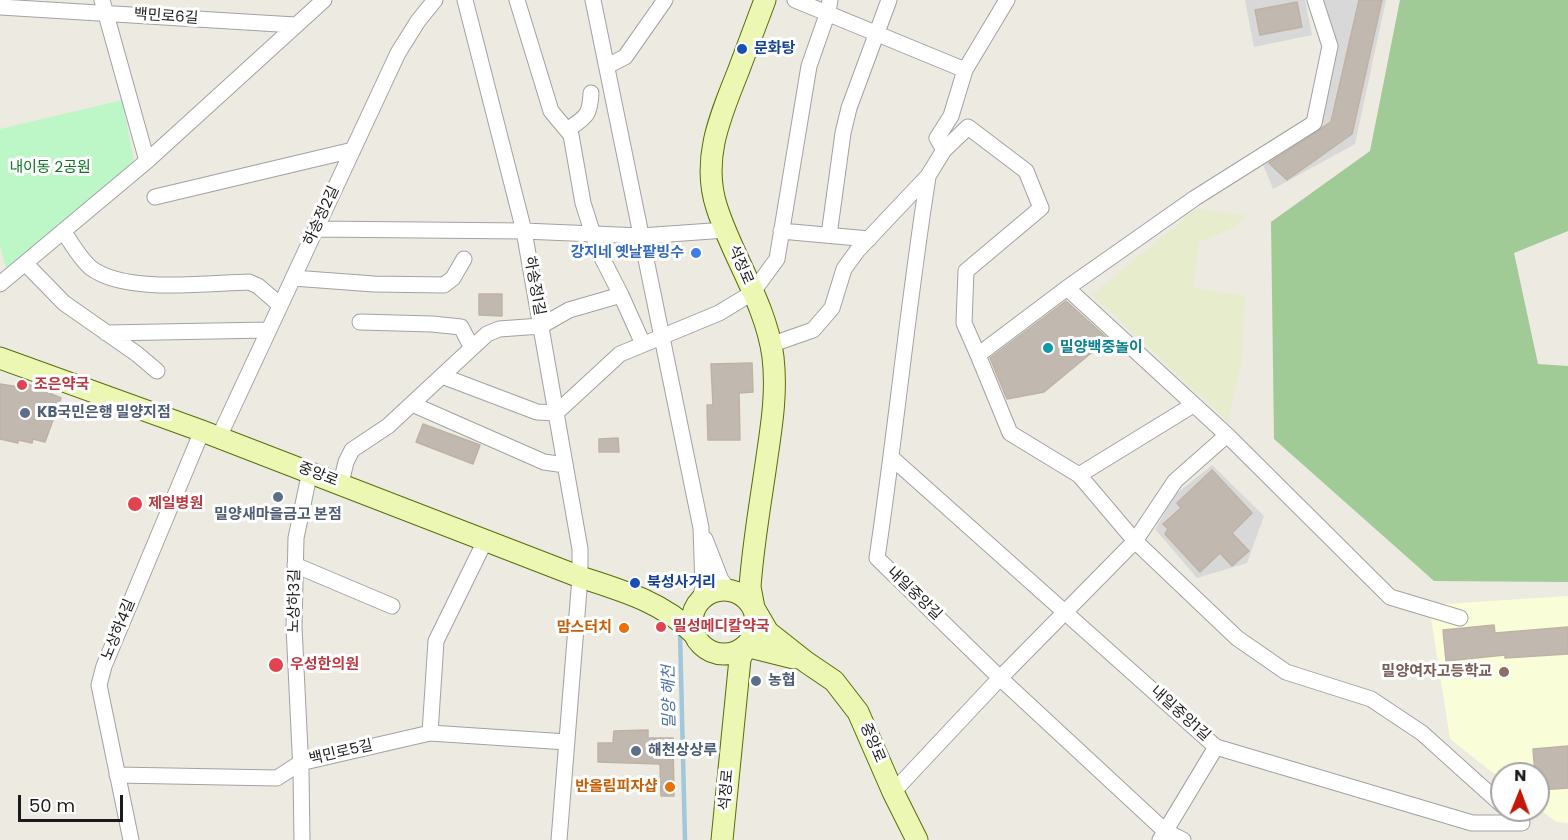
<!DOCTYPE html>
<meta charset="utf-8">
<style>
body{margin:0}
#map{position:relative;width:1568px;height:840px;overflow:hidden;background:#edeae1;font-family:Poppins,sans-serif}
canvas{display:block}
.north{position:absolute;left:1490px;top:762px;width:60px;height:60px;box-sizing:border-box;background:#fff;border:2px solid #a4a4a4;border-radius:50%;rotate:1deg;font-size:16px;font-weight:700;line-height:24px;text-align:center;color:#1b1b1b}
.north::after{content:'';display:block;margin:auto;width:21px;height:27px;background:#c21805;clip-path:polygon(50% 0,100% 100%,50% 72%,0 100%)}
.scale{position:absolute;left:18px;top:795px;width:105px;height:27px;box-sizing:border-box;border:3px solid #1b1b1b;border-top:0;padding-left:8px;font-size:18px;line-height:21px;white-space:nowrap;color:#1b1b1b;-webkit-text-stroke:4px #fff;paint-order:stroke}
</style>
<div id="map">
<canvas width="1568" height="840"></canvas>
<div class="north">N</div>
<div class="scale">50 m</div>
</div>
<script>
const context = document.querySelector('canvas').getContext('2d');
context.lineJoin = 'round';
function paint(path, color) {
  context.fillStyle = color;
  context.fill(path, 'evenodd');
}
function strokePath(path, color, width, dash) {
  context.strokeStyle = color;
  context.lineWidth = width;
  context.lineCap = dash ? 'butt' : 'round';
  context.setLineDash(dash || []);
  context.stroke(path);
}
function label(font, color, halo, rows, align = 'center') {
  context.font = font + ' Poppins,"Noto Sans KR",sans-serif';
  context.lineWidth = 6;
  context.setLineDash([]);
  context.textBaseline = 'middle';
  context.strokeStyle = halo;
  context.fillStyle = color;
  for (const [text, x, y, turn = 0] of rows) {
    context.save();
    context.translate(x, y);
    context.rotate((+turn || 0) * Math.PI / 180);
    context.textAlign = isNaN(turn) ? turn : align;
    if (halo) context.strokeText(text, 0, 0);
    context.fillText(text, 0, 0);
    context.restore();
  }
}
paint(new Path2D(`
 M 1245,0 L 1305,0 L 1312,35 L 1254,47 Z
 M 1315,0 L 1386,0 L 1355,144 L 1273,189 L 1262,162 L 1314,123 L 1330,46 Z
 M 1212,465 L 1264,516 L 1247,563 L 1197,578 L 1155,529 L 1176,494 Z`), '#d9d8d8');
paint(new Path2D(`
 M 1568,596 L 1568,823 L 1556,822 L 1538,808 L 1538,774 L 1502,774 L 1502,780 L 1450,739 L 1429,605 Z`), '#fafed8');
paint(new Path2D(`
 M 1196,209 L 1246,215 L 1237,226 L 1199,242 L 1193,288 L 1245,296 L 1241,364 L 1228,421 L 1092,295 Z`), '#e6eccc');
paint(new Path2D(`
 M 1400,0 L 1568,0 L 1568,231 L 1514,253 L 1538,364 L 1568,366 L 1568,582 L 1434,581 L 1274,439 L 1271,222 L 1370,151 Z`), '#a0cb96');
paint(new Path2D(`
 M 122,100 L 134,161 L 7,272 L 0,246 L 0,129 Z`), '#bdf7c8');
strokePath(new Path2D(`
 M 680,632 L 685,840`), '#a1c7da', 4.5);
const building = new Path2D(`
 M 1359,0 L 1382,0 L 1352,134 L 1287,180 L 1269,163 L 1331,122 Z
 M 1297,2 L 1302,27 L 1260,35 L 1255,10 Z
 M 479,294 L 502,294 L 502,316 L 479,315 Z
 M 1066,301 L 1108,339 L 1044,392 L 1007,399 L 990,358 Z
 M 752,363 L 753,392 L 739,393 L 740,440 L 708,440 L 707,405 L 713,405 L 711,364 Z
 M 25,383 L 61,398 L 45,442 L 33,439 L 32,443 L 18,440 L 18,443 L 0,439 L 0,384 L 25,388 Z
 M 423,424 L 480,445 L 473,464 L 416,442 Z
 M 618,438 L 619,452 L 599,452 L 599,439 Z
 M 1212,470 L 1252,513 L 1232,533 L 1249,551 L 1232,566 L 1220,553 L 1200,572 L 1165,534 L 1168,529 L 1163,524 L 1181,508 L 1177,503 Z
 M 1494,625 L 1495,633 L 1568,627 L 1568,654 L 1505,658 L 1505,655 L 1446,661 L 1443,630 Z
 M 648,730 L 648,738 L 673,738 L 674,796 L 661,796 L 660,764 L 598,762 L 598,743 L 613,743 L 614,731 Z
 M 1568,746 L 1568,788 L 1538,790 L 1538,774 L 1535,774 L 1533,749 Z`);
paint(building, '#c1b9b0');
strokePath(building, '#beb2a4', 1.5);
const street = new Path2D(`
 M 102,0 L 147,161
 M 465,0 L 524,231 L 580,549 L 580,577 L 559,840
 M 517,0 L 551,111 L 571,135 L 583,203 L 598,250 L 621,295
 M 593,0 L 701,528 L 703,588 L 699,601
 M 795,0 L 965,70 L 951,116 L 937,138 L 944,150
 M 0,7 L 295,25
 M 607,66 L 625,57 L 665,0
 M 965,70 L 1007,0
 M 567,130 C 586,117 590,116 591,93
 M 928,177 C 908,303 896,431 877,558 L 1000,678 L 1165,831 L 1183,840
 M 155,197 L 353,150
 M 316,229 L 524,231 L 641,236 L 726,230
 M 63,231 C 71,242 80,259 91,268 C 126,294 206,283 249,282 L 258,286 L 280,305
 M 781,231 L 869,239
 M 829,235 L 843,133 L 849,108 L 889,0
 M 25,263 L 64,303 L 137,354 L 157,371
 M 293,278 L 374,284 L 444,285 L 453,278 L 464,259
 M 0,284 L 147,161 L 324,0
 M 1067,288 L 1195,198 L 1314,123 L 1330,46 L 1315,0
 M 360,322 L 432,324 L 461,327 L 472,348
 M 106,333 L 268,330
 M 770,345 L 813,330 L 832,308 L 844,269 L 857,251 L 928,176 L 944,150 L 968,127 L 1026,171 L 1041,208 L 966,271 L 964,323 L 978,355 L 1067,288 L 1227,435 L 1390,597 L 1460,618
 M 978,355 L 1010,433 L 1079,475 L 1193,405
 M 442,376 L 537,412 L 556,413 L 620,354 L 719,313 L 752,293 L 777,259 L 809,66 L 828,12 L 830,0
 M 412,404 L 544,462 L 565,465
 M 219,437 L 398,53 L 418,21 L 435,0
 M 892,458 L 1216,747 L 1472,823 L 1522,823 L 1508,810
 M 1079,475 L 1135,541 L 1237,638 L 1286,672 L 1371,699 L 1422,733 L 1502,805
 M 341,483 L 346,462 L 352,450 L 388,426 L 487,334 L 499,329 L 541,326 L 569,310 L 621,295 L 643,344
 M 705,539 L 721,580 L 729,590
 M 295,565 L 392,606
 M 430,733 L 436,641 L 486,539
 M 117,775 L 277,778 L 300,763 L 430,733 L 567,742
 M 893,792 L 1000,678 L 1135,541 L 1175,481 L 1227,435
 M 131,840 L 99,685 L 104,666 L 202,431
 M 302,840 L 301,771 L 294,627 L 296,538 L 310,471
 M 1160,840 L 1216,747`);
const secondary = new Path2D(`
 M 765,0 C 756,24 747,48 738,72 C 720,117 701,160 717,208 C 733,258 766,304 773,357 C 777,391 772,423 767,457 C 761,500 753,544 750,587 L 754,608 L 768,632 L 806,662 L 834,681 L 858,712 L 893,792 L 917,840
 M 0,358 L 202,431 L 580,577 C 620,590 663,602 693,633
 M692 622a32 32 0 1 1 64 0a32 32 0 1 1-64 0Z
 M 722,840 L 740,659 L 746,646 L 794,658`);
strokePath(street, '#a2a2a2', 17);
strokePath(secondary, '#586d07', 23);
strokePath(street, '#fff', 15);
strokePath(secondary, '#edf7b4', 21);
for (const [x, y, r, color] of [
 [742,49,6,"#1a4fb4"],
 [696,253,6,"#3f7fe0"],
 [1048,348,6,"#0f9aa8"],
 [22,385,6,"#e0444e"],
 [25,413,6,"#5c6f8a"],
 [278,497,6,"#5c6f8a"],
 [135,504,8,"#e0444e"],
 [635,583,6,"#1a4fb4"],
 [661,627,6,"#e0444e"],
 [624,628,6,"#e8710a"],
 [276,665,8,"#e0444e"],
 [1504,672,6,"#8d6e63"],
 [756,681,6,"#5c6f8a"],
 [636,751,6,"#5c6f8a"],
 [670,787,6,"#e8710a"]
]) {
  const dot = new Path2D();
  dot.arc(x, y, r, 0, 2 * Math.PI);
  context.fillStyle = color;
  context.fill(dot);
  strokePath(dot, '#fff', 2);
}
label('15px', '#1b1b1b', '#fff', [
 ["백민로6길",166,17,4],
 ["하송정2길",322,216,-65],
 ["석정로",740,265,67],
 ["하송정1길",534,286,80],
 ["중앙로",318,475,21],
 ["내일중앙길",914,594,44],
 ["노상하3길",295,601,-89],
 ["노상하4길",119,630,-68],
 ["내일중앙1길",1180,714,42],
 ["중앙로",872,743,67],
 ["백민로5길",341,753,-13],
 ["석정로",727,790,-85]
]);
label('bold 15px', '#164399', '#fff', [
 ["문화탕",754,49],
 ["북성사거리",647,583]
], 'left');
label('15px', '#0d7521', '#fff', [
 ["내이동 2공원",50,168]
]);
label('bold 15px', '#366cbe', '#fff', [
 ["강지네 옛날팥빙수",684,253]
], 'right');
label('bold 15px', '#0d838f', '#fff', [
 ["밀양백중놀이",1060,348]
], 'left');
label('bold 15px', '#be3a42', '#fff', [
 ["조은약국",34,385],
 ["제일병원",148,504],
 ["밀성메디칼약국",673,627],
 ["우성한의원",290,665]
], 'left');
label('bold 15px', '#4e5e75', '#fff', [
 ["KB국민은행 밀양지점",37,413],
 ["밀양새마을금고 본점",278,515,"center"],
 ["농협",768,681],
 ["해천상상루",648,751]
], 'left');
label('bold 15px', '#c56008', '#fff', [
 ["맘스터치",612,628],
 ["반올림피자샵",658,787]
], 'right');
label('bold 15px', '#785e54', '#fff', [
 ["밀양여자고등학교",1492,672]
], 'right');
label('italic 16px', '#4b70a7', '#fff', [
 ["밀양 해천",670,697,-91]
]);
</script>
